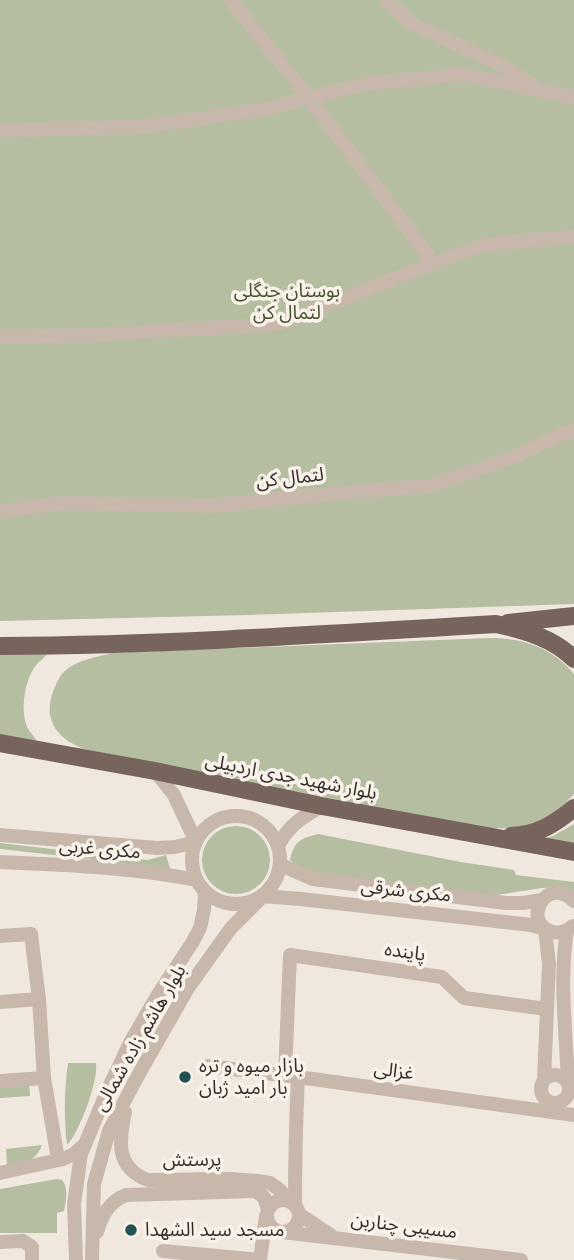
<!DOCTYPE html>
<meta charset="utf-8">
<style>
body{margin:0}
canvas{display:block;background:#f0e8df}
</style>
<canvas width="574" height="1260"></canvas>
<script>
const context = document.querySelector('canvas').getContext('2d');
context.lineJoin = 'round';
function paint(path, color) {
  context.fillStyle = color;
  context.fill(path, 'evenodd');
}
function strokePath(path, color, width, dash) {
  context.strokeStyle = color;
  context.lineWidth = width;
  context.lineCap = dash ? 'butt' : 'round';
  context.setLineDash(dash || []);
  context.stroke(path);
}
function label(font, color, halo, rows, align = 'center') {
  context.font = font + ' "Public Sans","Noto Sans Arabic",sans-serif';
  context.lineWidth = 7;
  context.setLineDash([]);
  context.textBaseline = 'middle';
  context.strokeStyle = halo;
  context.fillStyle = color;
  for (const [text, x, y, turn = 0] of rows) {
    context.save();
    context.translate(x, y);
    context.rotate((+turn || 0) * Math.PI / 180);
    context.textAlign = isNaN(turn) ? turn : align;
    if (halo) context.strokeText(text, 0, 0);
    context.fillText(text, 0, 0);
    context.restore();
  }
}
paint(new Path2D(`
 M 0,0 L 574,0 L 574,604 L 248,615 L 0,621 Z
 M 490,638 C 523,638 553,648 574,674 L 574,794 C 546,825 520,830 480,828 L 84,749 C 56,738 42,719 54,689 C 57,682 60,675 66,670 C 77,660 97,657 112,653 Z
 M 50,652 C 45,657 38,662 34,668 C 24,684 20,711 28,729 C 31,733 35,738 38,742 L 0,735 L 0,655 Z
 M 574,824 L 574,845 L 532,841 L 553,836 Z
 M202 860a34 34 0 1 1 68 0a34 34 0 1 1-68 0Z
 M 318,834 L 461,862 L 514,870 L 516,875 L 574,882 L 574,892 L 559,887 L 542,888 L 490,896 L 312,873 L 298,867 L 290,860 C 295,840 300,839 318,834 Z
 M 0,843 L 148,860 L 166,855 L 171,871 L 72,857 L 0,849 Z
 M 68,1063 L 96,1063 C 99,1080 79,1133 67,1145 C 64,1117 64,1091 68,1063 Z
 M 29,1083 L 30,1096 L 0,1098 L 0,1085 Z
 M 42,1145 C 35,1163 24,1162 7,1167 L 6,1149 Z
 M 57,1179 L 62,1180 C 69,1188 66,1201 64,1211 L 57,1213 L 57,1233 L 0,1233 L 0,1189 Z`), '#b5bea0');
strokePath(new Path2D(`
 M 386,0 L 412,24 L 495,62 L 542,91 L 574,97
 M 0,131 L 149,126 L 265,109 L 360,85 L 461,74 L 542,91
 M 434,263 L 483,245 L 574,236
 M 0,337 L 90,335 L 279,324 L 434,263 L 309,98 L 231,0
 M 0,511 L 66,503 L 213,506 L 337,493 L 429,486 L 509,459 L 560,435 L 574,431
 M192 860a44 44 0 1 1 88 0a44 44 0 1 1-88 0Z
 M 0,835 L 157,848 L 175,847 L 196,842 L 174,795 L 155,771
 M 279,844 C 290,824 303,817 322,806
 M 0,862 C 66,865 132,867 197,880
 M 281,865 L 313,879 L 506,903 L 523,903 L 542,900
 M 573,926 C 567,931 561,934 553,932 C 520,924 546,873 574,901
 M 567,931 C 559,980 566,1032 568,1081
 M 0,936 L 31,934 L 39,999 L 44,1078 L 58,1159
 M 0,1002 L 39,999
 M 208,1066 L 298,1077 L 574,1115
 M541 1089a14 14 0 1 1 28 0a14 14 0 1 1-28 0Z
 M 285,1075 L 290,955 L 442,977 L 464,998 L 547,1009
 M 0,1081 L 44,1078
 M 125,1112 C 119,1140 115,1168 148,1180 L 231,1179 L 257,1181 L 270,1183 L 280,1190 L 288,1200
 M 0,1173 L 63,1159 L 74,1154 L 85,1144
 M267 1216a16 16 0 1 1 32 0a16 16 0 1 1-32 0Z
 M 295,1204 C 295,1162 296,1120 298,1077
 M 299,1214 L 332,1236
 M 97,1232 C 102,1215 109,1202 126,1195 L 255,1191 L 264,1197 L 268,1210
 M 282,1232 L 521,1260
 M 0,1242 L 23,1241 L 32,1247 L 32,1260
 M 163,1251 L 260,1260
 M 76,1260 L 74,1204 L 81,1154 L 108,1089 L 131,1041 L 157,996 L 192,943 L 200,928 L 204,910 L 205,892
 M 92,1260 L 94,1184 L 109,1131 L 136,1079 L 188,988 L 231,928 L 263,896 L 301,899 L 531,925 L 545,929 L 549,964 L 544,1080
 M 260,1260 L 266,1216`), '#c8b8ac', 14);
strokePath(new Path2D(`
 M 508,623 L 574,616
 M 0,646 C 165,645 331,634 496,624 C 524,630 553,638 574,659
 M 0,743 L 155,771 L 322,806 L 574,852
 M 511,836 C 537,835 555,824 574,808`), '#77655d', 18);
for (const [x, y, r, color] of [
 [185,1077,7,"#245254"],
 [131,1230,7,"#245254"]
]) {
  const dot = new Path2D();
  dot.arc(x, y, r, 0, 2 * Math.PI);
  context.fillStyle = color;
  context.fill(dot);
  strokePath(dot, '#f8f2eb', 2.5);
}
label('19px', '#475230', '#f8f2eb', [
 ["بوستان جنگلی",287,291],
 ["لتمال کن",287,313]
]);
label('19px', '#362e2a', '#f8f2eb', [
 ["لتمال کن",290,478,-6],
 ["بلوار شهید جدی اردبیلی",291,777,11],
 ["مکری غربی",100,849,5],
 ["مکری شرقی",406,891,6],
 ["پاینده",405,952,8],
 ["بلوار هاشم زاده شمالی",140,1038,-60],
 ["غزالی",394,1071,8],
 ["پرستش",192,1160,-1],
 ["مسیبی چناربن",404,1226,7]
]);
label('19px', '#362e2a', '#f8f2eb', [
 ["بازار میوه و تره",199,1066],
 ["بار امید ژبان",199,1088],
 ["مسجد سید الشهدا",145,1230]
], 'left');
</script>
